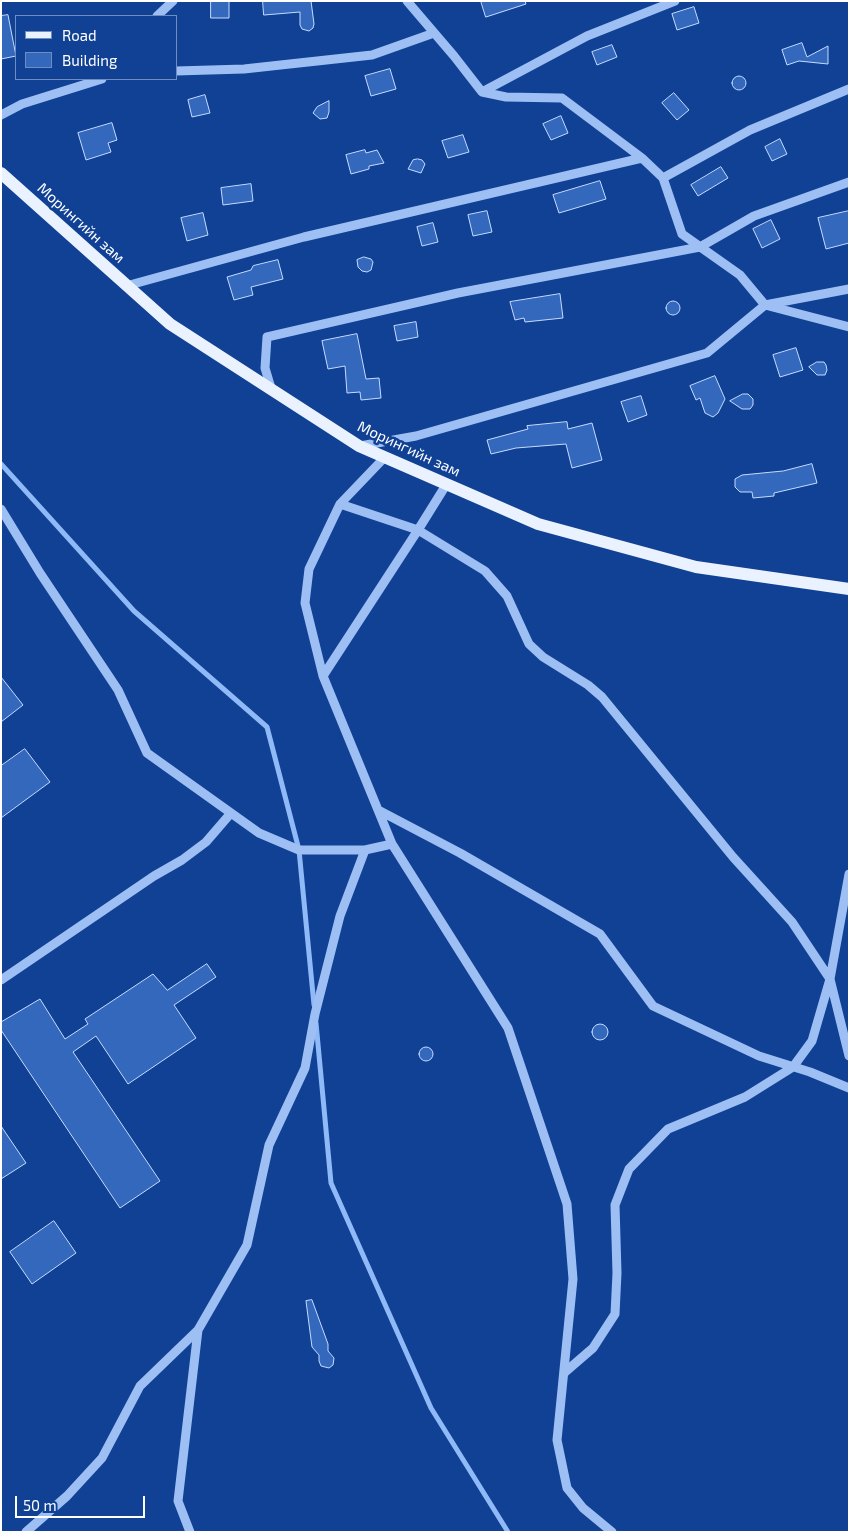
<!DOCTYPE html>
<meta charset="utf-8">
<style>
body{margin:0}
#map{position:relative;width:850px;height:1533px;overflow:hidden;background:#104194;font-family:"Exo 2",sans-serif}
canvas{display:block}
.frame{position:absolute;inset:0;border:2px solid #fff;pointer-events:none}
.legend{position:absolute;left:15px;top:15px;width:162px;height:65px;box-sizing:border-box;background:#104194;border:1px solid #708dbf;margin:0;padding:6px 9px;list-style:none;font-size:15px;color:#fff}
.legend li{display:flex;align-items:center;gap:10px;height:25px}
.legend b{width:25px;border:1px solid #708dbf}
.scale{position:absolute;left:15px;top:1496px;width:130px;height:22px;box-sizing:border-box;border:2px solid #fff;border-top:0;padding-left:6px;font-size:15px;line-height:18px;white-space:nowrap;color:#fff;-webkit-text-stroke:4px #104194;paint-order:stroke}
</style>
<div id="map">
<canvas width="850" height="1533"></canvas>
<div class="frame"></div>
<ul class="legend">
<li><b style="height:6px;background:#eaf1ff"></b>Road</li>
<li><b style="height:14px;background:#3468bc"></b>Building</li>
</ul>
<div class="scale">50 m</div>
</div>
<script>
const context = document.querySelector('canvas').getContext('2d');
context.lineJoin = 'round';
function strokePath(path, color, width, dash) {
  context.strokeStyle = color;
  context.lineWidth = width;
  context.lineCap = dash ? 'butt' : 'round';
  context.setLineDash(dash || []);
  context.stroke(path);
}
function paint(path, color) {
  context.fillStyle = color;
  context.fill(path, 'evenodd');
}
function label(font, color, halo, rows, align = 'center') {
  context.font = font + ' "Exo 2",sans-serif';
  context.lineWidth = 5;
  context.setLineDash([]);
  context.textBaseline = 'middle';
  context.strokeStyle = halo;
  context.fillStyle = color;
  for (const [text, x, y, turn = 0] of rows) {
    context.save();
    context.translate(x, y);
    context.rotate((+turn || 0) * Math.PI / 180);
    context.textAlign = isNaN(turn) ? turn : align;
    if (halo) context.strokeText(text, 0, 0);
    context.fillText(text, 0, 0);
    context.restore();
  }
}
strokePath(new Path2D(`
 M 1,464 L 134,611 L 267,727 L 299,850 L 314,1005
 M 316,1023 L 331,1183 L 431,1408 L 508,1532`), '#8fb9f7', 5);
const building = new Path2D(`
 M 211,1 L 229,1 L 229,18 L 211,18 Z
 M 263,1 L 311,1 L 314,24 L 313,28 L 309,31 L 302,29 L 300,25 L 300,12 L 264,15 Z
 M 481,1 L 525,1 L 526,4 L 486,17 Z
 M 694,7 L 699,23 L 677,30 L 672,14 Z
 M 8,15 L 16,56 L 1,59 L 1,16 Z
 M 802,43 L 807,57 L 828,46 L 828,64 L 799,61 L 787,65 L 782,50 Z
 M 612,45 L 617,57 L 597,65 L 592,52 Z
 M 390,69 L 396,89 L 371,96 L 365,76 Z
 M732 83a7 7 0 1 1 14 0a7 7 0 1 1-14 0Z
 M 674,93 L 689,110 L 677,120 L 662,103 Z
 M 205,95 L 210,113 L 192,117 L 188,100 Z
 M 329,101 L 329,112 L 327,118 L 320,119 L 313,113 L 317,107 Z
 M 561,116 L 568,133 L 551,140 L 543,124 Z
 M 112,123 L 117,140 L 108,143 L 111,152 L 86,160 L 78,133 Z
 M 463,135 L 469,152 L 448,158 L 442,141 Z
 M 780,139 L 787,154 L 772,161 L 765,147 Z
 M 365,150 L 366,153 L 377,150 L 384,163 L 369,166 L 369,169 L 351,174 L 346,155 Z
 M 418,159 L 422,160 L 425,164 L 421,173 L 408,169 L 413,160 Z
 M 721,167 L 728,178 L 698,196 L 691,185 Z
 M 600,181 L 606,199 L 559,213 L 553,195 Z
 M 251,184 L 253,201 L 223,205 L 221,188 Z
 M 487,211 L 492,232 L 473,236 L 468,215 Z
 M 849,211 L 849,243 L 826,249 L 818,218 Z
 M 203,213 L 208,235 L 187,241 L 181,218 Z
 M 771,220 L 780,239 L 762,248 L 753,229 Z
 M 433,223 L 438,242 L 422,246 L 417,227 Z
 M 364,257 L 371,259 L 373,262 L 371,270 L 367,272 L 362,271 L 358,267 L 357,260 Z
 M 278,260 L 283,279 L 251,287 L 253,295 L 234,300 L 227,277 L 251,270 L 253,266 Z
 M 560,294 L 563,318 L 525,322 L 524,318 L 515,320 L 510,302 Z
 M666 308a7 7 0 1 1 14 0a7 7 0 1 1-14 0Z
 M 416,322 L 418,337 L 397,341 L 394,326 Z
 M 357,334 L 366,379 L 379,378 L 381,398 L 361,400 L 360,392 L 347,393 L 345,366 L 328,369 L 322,341 Z
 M 796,348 L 803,370 L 780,377 L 773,355 Z
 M 817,362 L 824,362 L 826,365 L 827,370 L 825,375 L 817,375 L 809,367 Z
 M 715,376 L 725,399 L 718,413 L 713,417 L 705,413 L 700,398 L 696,400 L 690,386 Z
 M 743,394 L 748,394 L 753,399 L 753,405 L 750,409 L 742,409 L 730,401 Z
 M 641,396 L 647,415 L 628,422 L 621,402 Z
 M 567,422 L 568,429 L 592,423 L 602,460 L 572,468 L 566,444 L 516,448 L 491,454 L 487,440 L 528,429 L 527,426 Z
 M 812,464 L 817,483 L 774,493 L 774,496 L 753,498 L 752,492 L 740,492 L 735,487 L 735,479 L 742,475 L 783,471 Z
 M 1,677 L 23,705 L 1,722 Z
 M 25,749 L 50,782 L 1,818 L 1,766 Z
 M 207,964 L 216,977 L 174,1005 L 196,1038 L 128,1084 L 96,1036 L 73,1052 L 160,1181 L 120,1208 L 1,1030 L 1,1022 L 40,999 L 65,1039 L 88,1024 L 85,1019 L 153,974 L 167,990 Z
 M592 1032a8 8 0 1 1 16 0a8 8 0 1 1-16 0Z
 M419 1054a7 7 0 1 1 14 0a7 7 0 1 1-14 0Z
 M 1,1126 L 26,1163 L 1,1179 Z
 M 54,1221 L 76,1253 L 32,1284 L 10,1252 Z
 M 312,1300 L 328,1344 L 328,1351 L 334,1358 L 333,1365 L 329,1368 L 321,1366 L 319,1361 L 319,1355 L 312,1347 L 306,1301 Z`);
paint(building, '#3468bc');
strokePath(building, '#c5dbfe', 1);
strokePath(new Path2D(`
 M 407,1 L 454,56 L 482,92 L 506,97 L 562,98 L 642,158 L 663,178 L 682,234 L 740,275 L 765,305 L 849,327
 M 157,16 L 173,1
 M 176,71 L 244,69 L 372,55 L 434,33
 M 482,92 L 587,36 L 675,1
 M 1,115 L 22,104 L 102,79
 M 663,178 L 750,130 L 849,89
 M 126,286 L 304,237 L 642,158
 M 271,388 L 265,368 L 267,337 L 458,293 L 700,247 L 754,216 L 849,182
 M 360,446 L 416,436 L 707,353 L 765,305 L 849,289
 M 385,457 L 340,504 L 309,569 L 305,603 L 323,676 L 392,844 L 508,1028 L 567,1204 L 573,1279 L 557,1440 L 567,1488 L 583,1508 L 612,1532
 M 340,504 L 418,530 L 446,485
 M 1,509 L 40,573 L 118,690 L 147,753 L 259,833 L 299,850 L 365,850 L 392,844
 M 323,676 L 418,530 L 485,571 L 507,596 L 529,644 L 543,657 L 588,685 L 602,697 L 733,857 L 792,922 L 830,979 L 849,1056
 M 380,811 L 460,853 L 600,934 L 653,1006 L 759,1056 L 810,1072 L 849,1088
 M 1,980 L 154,876 L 182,860 L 206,842 L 231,813
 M 564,1373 L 593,1348 L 615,1314 L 617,1273 L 615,1205 L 629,1169 L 668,1129 L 745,1097 L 793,1067 L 812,1041 L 830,979 L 849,874
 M 26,1532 L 67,1496 L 102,1458 L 140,1386 L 198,1330 L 247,1245 L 269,1145 L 305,1068 L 315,1014 L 340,916 L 365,850
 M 190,1532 L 178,1501 L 198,1330`), '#9ebff4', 9);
strokePath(new Path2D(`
 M 1,173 L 170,324 L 359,446 L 538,524 L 696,567 L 849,589`), '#eaf1ff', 12);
label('15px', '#fff', '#104194', [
 ["Морингийн зам",81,223,42],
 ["Морингийн зам",409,449,25]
]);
</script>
